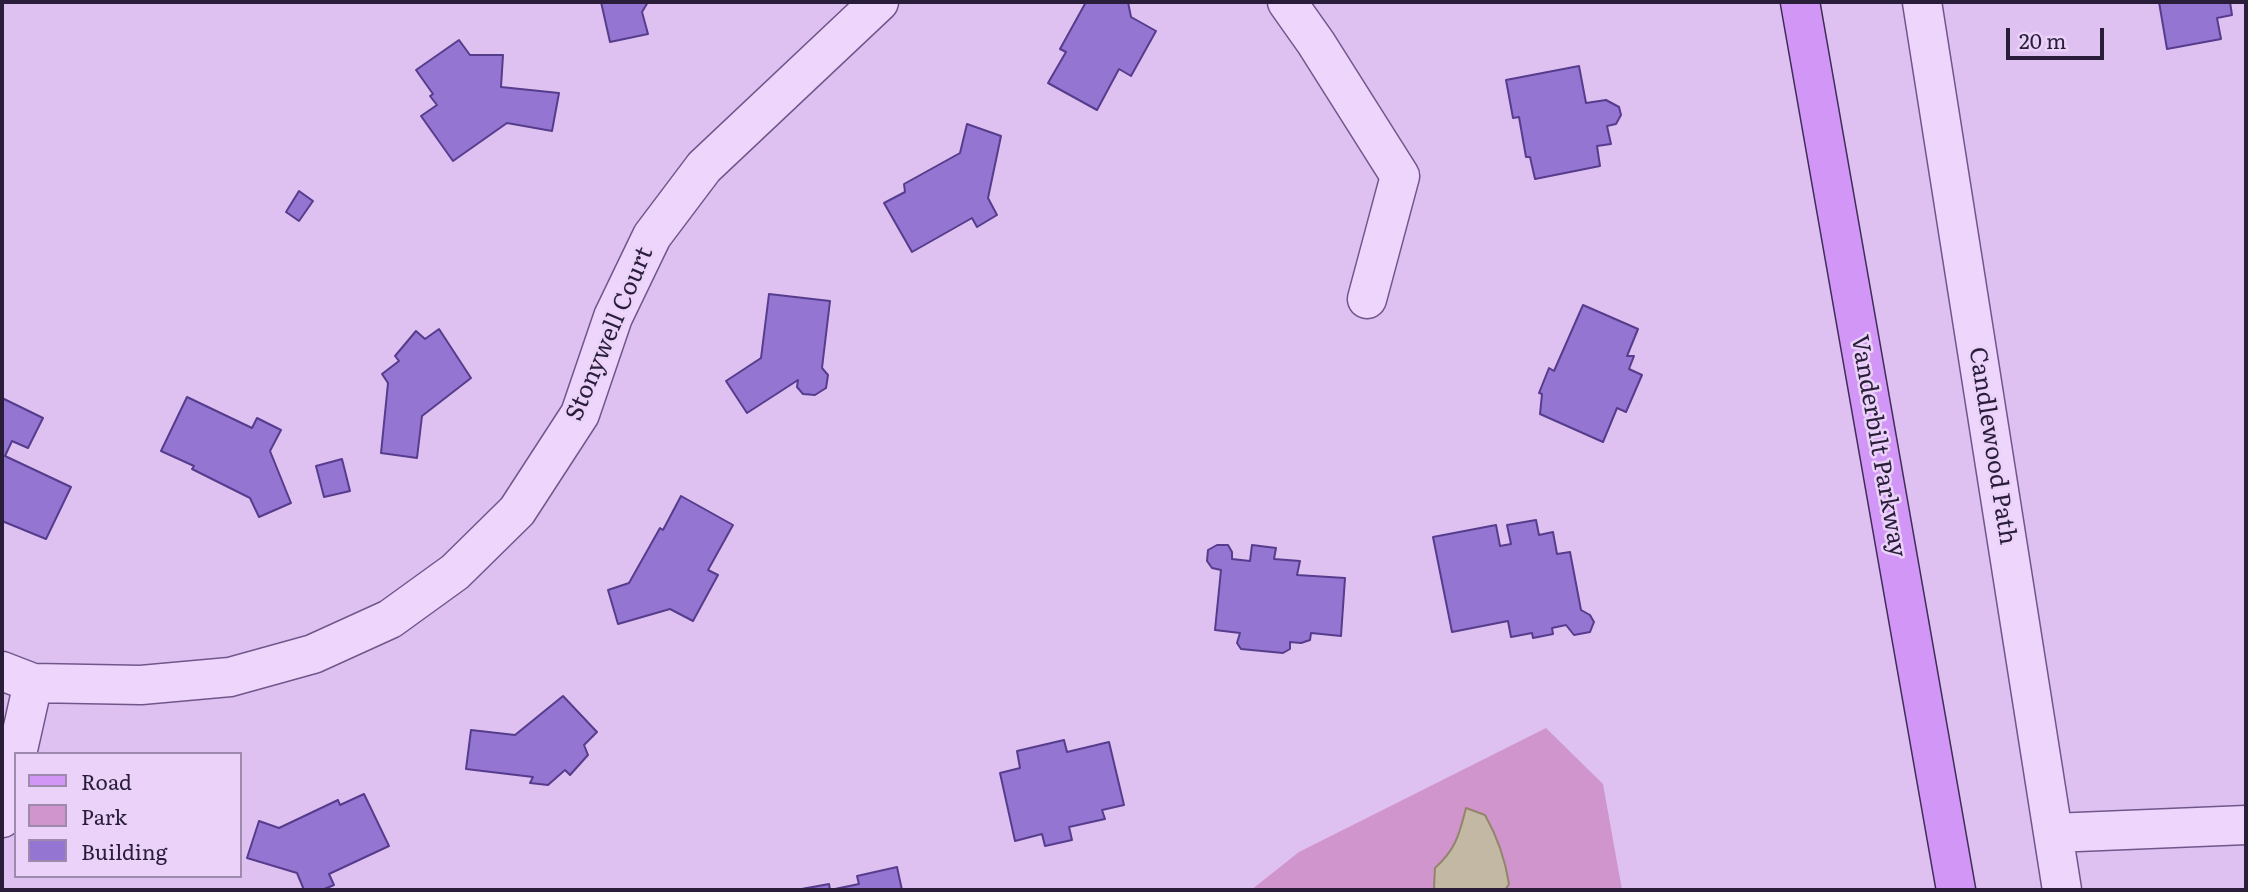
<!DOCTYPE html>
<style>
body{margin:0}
#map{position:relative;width:2248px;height:892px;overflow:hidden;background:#dfc1f1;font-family:Literata,serif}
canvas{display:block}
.frame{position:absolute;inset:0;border:4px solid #291d3a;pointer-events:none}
.legend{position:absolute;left:14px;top:752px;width:228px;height:126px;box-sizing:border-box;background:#ead2f8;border:2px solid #9d8aac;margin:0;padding:9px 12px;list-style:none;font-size:21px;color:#291d3a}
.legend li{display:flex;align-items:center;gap:14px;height:35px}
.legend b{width:35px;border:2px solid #9d8aac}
.scale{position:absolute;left:2006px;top:28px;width:98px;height:32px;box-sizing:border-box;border:4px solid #291d3a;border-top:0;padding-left:9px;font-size:21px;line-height:24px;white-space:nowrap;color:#291d3a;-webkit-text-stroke:5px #ead2f8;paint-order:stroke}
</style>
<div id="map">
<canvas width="2248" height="892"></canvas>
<div class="frame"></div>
<ul class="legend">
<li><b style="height:9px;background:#d297f6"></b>Road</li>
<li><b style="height:19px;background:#d095cd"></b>Park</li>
<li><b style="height:19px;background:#9475d1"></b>Building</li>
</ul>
<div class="scale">20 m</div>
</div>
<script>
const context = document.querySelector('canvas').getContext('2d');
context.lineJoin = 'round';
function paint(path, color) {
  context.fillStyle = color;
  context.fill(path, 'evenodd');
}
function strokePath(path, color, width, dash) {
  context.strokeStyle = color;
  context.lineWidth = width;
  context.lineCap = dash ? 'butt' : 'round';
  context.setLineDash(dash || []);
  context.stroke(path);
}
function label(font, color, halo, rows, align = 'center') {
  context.font = font + ' Literata,serif';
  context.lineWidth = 5;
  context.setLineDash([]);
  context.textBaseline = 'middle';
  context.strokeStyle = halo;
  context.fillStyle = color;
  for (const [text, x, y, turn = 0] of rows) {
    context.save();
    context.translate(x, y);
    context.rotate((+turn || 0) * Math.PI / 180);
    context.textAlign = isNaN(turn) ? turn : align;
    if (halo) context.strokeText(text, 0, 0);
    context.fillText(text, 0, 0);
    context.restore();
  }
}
paint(new Path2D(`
 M 1546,728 L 1603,784 L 1622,890 L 1505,890 L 1509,884 L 1466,809 C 1459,836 1456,850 1435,868 L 1434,887 L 1436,890 L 1251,890 L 1299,852 Z`), '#d095cd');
const water = new Path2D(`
 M 1466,808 L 1485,815 C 1498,838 1505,858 1509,884 L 1505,890 L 1436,890 L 1434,887 L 1435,868 C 1456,849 1459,835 1466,808 Z`);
paint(water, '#c3b8a4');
strokePath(water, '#92856a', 2);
const building = new Path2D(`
 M 601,2 L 648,2 L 642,12 L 648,34 L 610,42 Z
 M 1086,2 L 1128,2 L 1131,17 L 1156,31 L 1131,76 L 1119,69 L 1097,110 L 1048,83 L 1066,52 L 1060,49 Z
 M 2159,2 L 2230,2 L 2232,15 L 2217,18 L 2221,39 L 2167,49 Z
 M 459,40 L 470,55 L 503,55 L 501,87 L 559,93 L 552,131 L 507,123 L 453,161 L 421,116 L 437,105 L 430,96 L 433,94 L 416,70 Z
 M 1579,66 L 1586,103 L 1606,100 L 1619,107 L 1621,115 L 1616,124 L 1607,126 L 1611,144 L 1597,146 L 1600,166 L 1535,179 L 1530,157 L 1526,157 L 1519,117 L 1513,118 L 1506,80 Z
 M 967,124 L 1001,136 L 988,198 L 997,215 L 977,227 L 972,218 L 912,252 L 884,203 L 905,192 L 904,184 L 960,153 Z
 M 299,191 L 313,201 L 299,221 L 286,212 Z
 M 769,294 L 830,301 L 822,368 L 828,375 L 826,388 L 815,395 L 803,394 L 797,387 L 798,380 L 747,413 L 726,381 L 761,358 Z
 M 1583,305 L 1638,329 L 1627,356 L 1634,356 L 1629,369 L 1642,375 L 1626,412 L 1617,408 L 1603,442 L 1540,414 L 1542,394 L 1539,393 L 1549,368 L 1554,371 Z
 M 439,329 L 471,378 L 422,416 L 417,458 L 381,453 L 388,383 L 382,374 L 399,361 L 395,356 L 416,331 L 425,339 Z
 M 187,397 L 252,428 L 257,418 L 281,430 L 270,451 L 291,503 L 259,517 L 250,498 L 192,469 L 194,466 L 161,451 Z
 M 2,398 L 43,418 L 28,448 L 12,441 L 5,456 L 71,487 L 46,539 L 2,521 Z
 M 342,459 L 350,491 L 324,497 L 316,466 Z
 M 681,496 L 733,525 L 708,570 L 718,575 L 693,621 L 670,609 L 618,624 L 608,590 L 629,583 L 660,528 L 663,530 Z
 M 1536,520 L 1539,535 L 1553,532 L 1557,554 L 1570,552 L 1581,610 L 1590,615 L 1594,622 L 1590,632 L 1574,635 L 1566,625 L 1552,628 L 1553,634 L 1533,638 L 1532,633 L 1511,637 L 1508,621 L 1452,632 L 1433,537 L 1496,525 L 1500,546 L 1511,544 L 1507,525 Z
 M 1217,545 L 1228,545 L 1232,552 L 1232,559 L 1250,561 L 1252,545 L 1276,548 L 1274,559 L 1300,561 L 1297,575 L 1345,578 L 1341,636 L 1311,633 L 1310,640 L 1301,643 L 1290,642 L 1290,649 L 1283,653 L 1241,649 L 1237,643 L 1240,633 L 1215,630 L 1221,570 L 1212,568 L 1207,561 L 1208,550 Z
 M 563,696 L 597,732 L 584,745 L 588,755 L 570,775 L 565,770 L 548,785 L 530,783 L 533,777 L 466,769 L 471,730 L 515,735 Z
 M 1064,740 L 1067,752 L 1109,742 L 1124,805 L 1102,810 L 1105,819 L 1069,827 L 1072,840 L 1045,846 L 1042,834 L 1015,841 L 1000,773 L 1020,768 L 1017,751 Z
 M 364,794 L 389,846 L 329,874 L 334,885 L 322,890 L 304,890 L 297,873 L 247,858 L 259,821 L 279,828 L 338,800 L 340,805 Z
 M 897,867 L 902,890 L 796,890 L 829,884 L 830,890 L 859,884 L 857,876 Z`);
paint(building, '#9475d1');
strokePath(building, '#563c8c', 2);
const minor = new Path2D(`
 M 1287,2 L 1316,43 L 1400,176 L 1367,299
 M 1922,2 L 2062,890
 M 2,671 L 33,683 L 141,685 L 230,677 L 313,654 L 390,619 L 455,572 L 517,511 L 580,414 L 613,317 L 652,236 L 704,167 L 879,2
 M 17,754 L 33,683
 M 2,818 L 16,758
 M 2053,833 L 2246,825`);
const major = new Path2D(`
 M 1800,2 L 1956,890`);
strokePath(minor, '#6f578c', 41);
strokePath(major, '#3e2c59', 41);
strokePath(minor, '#edd5fb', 38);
strokePath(major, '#d297f6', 38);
label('24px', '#291d3a', '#ead2f8', [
 ["Stonywell Court",610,334,-67],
 ["Vanderbilt Parkway",1878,446,80],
 ["Candlewood Path",1992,446,81]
]);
</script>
